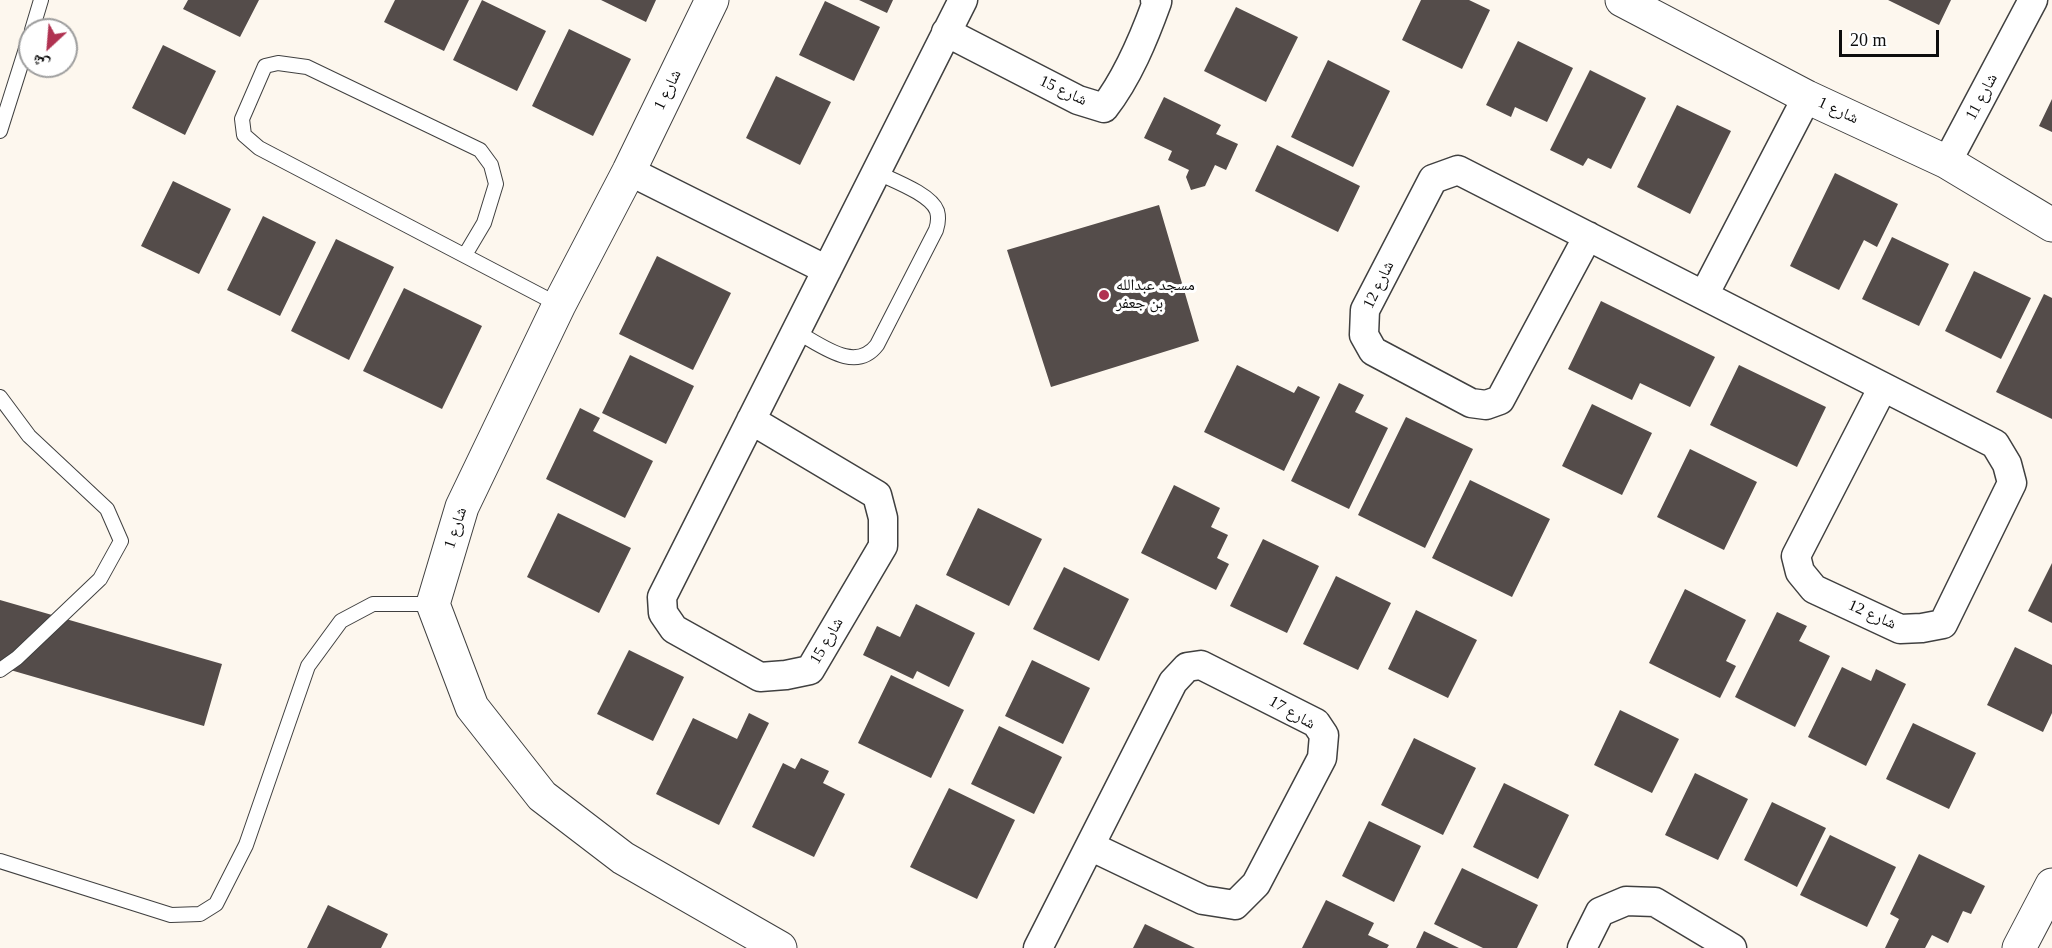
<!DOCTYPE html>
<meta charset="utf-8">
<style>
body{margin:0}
#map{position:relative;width:2052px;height:948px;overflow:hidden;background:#fdf7ee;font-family:"Times New Roman","Noto Naskh Arabic",serif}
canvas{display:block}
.north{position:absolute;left:18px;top:18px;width:60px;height:60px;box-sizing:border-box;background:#fff;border:2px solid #9e9e9e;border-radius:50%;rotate:206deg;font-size:16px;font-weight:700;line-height:24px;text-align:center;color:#0d0d0d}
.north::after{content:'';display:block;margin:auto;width:21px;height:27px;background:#b03251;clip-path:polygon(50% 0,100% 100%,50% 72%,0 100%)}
.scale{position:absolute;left:1839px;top:30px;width:100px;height:27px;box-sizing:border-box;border:3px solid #0d0d0d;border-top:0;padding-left:8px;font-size:18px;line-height:21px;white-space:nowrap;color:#0d0d0d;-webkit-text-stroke:4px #fff;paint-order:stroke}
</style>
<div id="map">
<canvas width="2052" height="948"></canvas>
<div class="north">ش</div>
<div class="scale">20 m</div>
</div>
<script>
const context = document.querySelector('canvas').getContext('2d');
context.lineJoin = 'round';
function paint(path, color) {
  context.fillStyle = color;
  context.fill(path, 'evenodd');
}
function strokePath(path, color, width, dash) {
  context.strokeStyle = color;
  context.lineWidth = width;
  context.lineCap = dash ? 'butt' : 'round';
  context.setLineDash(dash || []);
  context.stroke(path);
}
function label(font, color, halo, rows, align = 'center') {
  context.font = font + ' "Times New Roman","Noto Naskh Arabic",serif';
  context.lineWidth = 6;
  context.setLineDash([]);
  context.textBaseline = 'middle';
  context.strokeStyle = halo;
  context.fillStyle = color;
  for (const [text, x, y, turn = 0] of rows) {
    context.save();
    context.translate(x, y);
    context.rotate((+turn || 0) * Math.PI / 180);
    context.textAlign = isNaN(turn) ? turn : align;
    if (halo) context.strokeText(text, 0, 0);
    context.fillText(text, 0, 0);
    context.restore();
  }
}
paint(new Path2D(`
 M 188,0 L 259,0 L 240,37 L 183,9 Z
 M 395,0 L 469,0 L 444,51 L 384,22 Z
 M 482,0 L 546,31 L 517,91 L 453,60 Z
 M 601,0 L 656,0 L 646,22 Z
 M 859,0 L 893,0 L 887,13 Z
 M 1421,0 L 1469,0 L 1490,10 L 1462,69 L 1402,40 Z
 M 1888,0 L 1951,0 L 1939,25 Z
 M 825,1 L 880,27 L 854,81 L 799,55 Z
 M 1236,7 L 1298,37 L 1266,102 L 1204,71 Z
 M 569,29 L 631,59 L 593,136 L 532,106 Z
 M 1518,41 L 1573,68 L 1547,122 L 1515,107 L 1511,117 L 1486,105 Z
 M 163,45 L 216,71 L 185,135 L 132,108 Z
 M 1328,60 L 1390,91 L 1353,167 L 1291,137 Z
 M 1590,70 L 1646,98 L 1611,169 L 1588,158 L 1583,166 L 1550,150 Z
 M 776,76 L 831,102 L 800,165 L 746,138 Z
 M 1164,97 L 1221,125 L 1216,134 L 1238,144 L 1226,170 L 1215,165 L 1205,186 L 1191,190 L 1186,177 L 1189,170 L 1168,160 L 1172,151 L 1144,138 Z
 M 2052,99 L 2052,132 L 2039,126 Z
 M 1677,105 L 1731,131 L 1690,214 L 1637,187 Z
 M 1277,145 L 1360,186 L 1338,232 L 1255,191 Z
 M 1835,173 L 1898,204 L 1877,247 L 1864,240 L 1839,290 L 1790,266 Z
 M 173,181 L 231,209 L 199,274 L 141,246 Z
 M 1159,205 L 1199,341 L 1051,387 L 1007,250 Z
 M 263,216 L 316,242 L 280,316 L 227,290 Z
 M 1892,237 L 1949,264 L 1919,326 L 1862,299 Z
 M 336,239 L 394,267 L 349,360 L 291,331 Z
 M 657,256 L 731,293 L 693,370 L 619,334 Z
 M 1974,271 L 2031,298 L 2001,359 L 1945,331 Z
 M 404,288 L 482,326 L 442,409 L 363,371 Z
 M 2044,294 L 2052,298 L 2052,419 L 1996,392 Z
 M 1601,301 L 1715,357 L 1690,407 L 1640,383 L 1632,400 L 1568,369 Z
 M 630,355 L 694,386 L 666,444 L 602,413 Z
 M 1237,365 L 1294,393 L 1298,386 L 1320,397 L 1284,471 L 1204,432 Z
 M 1739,365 L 1826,407 L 1797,467 L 1710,425 Z
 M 1339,383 L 1364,395 L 1355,412 L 1388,428 L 1349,509 L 1291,481 Z
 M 1592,404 L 1652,433 L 1622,495 L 1562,466 Z
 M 580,408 L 600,418 L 593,431 L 653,461 L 625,518 L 546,479 Z
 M 1406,417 L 1473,449 L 1425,548 L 1358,515 Z
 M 1690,449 L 1757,482 L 1724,550 L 1657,517 Z
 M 1470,480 L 1550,519 L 1512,597 L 1432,558 Z
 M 1174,485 L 1220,508 L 1211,527 L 1228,535 L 1217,558 L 1229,564 L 1216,590 L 1141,553 Z
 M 978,508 L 1042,539 L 1009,606 L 946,575 Z
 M 558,513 L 631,548 L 599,613 L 527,577 Z
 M 1263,539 L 1319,566 L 1287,633 L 1230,606 Z
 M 2052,563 L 2052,623 L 2028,611 Z
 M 1064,567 L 1129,599 L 1099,661 L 1033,629 Z
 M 1336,576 L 1391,603 L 1358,670 L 1303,644 Z
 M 1685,589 L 1746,620 L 1726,661 L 1736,666 L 1720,698 L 1649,663 Z
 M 0,600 L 222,664 L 204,726 L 0,667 Z
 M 916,604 L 975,633 L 949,687 L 917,671 L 913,679 L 863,655 L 877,626 L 900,637 Z
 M 1416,610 L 1477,640 L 1448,698 L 1388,669 Z
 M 1777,612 L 1807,626 L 1799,641 L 1830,656 L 1795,727 L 1735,697 Z
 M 2015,647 L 2052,665 L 2052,713 L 2043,732 L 1987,705 Z
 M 629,650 L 684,677 L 653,741 L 597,714 Z
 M 1032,660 L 1090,688 L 1063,744 L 1005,716 Z
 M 1842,667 L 1871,681 L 1876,669 L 1906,684 L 1866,766 L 1808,737 Z
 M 891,675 L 964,710 L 931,778 L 858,743 Z
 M 1620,710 L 1679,739 L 1652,793 L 1594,765 Z
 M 749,713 L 769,723 L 719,825 L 656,794 L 693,718 L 737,739 Z
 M 1913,723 L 1976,753 L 1949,809 L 1886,779 Z
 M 999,726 L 1062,757 L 1034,814 L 971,784 Z
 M 1414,738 L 1476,768 L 1443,835 L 1381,805 Z
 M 801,758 L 829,771 L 823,783 L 845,794 L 814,857 L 752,827 L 783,763 L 795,769 Z
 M 1695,773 L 1748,799 L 1718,860 L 1665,835 Z
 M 1504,783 L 1569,815 L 1538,879 L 1473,847 Z
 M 949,788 L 1015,820 L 977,899 L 910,867 Z
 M 1772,802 L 1826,828 L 1797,887 L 1744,860 Z
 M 1369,821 L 1421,846 L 1394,902 L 1342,876 Z
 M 1830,835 L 1896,867 L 1867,927 L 1800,895 Z
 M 1919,854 L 1985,886 L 1971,914 L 1963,911 L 1948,943 L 1932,935 L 1925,948 L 1885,948 L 1899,919 L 1890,914 Z
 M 1462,868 L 1538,905 L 1517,948 L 1483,948 L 1434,924 Z
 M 1326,900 L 1374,923 L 1368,935 L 1389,945 L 1387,948 L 1302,948 Z
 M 328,905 L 388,934 L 381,948 L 307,948 Z
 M 1145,924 L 1195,948 L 1133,948 Z
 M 1424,931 L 1459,948 L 1416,948 Z`), '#544c4a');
const service = new Path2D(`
 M 32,30 L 41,0
 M 0,131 L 30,36
 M 465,255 L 484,223 L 496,184 L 491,165 L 480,150 L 307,67 L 278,63 L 265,66 L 242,119 L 244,135 L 259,148 L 559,305
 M 795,331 C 820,344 855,374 877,345 L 936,230 C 938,224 939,218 937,211 C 931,194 892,180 876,172
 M 0,397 L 29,436 L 107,509 L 121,541 L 100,579 L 17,658 L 0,670
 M 0,861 L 171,915 L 200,914 L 216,904 L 246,845 L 308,666 L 341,621 L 373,604 L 433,604`);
const minor = new Path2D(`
 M 946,32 L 1078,100 L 1104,108 C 1128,77 1144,38 1157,2 L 1155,0
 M 1947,162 L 2033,0
 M 629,171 L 827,270
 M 1588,236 L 1500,400 L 1486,405 L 1471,403 L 1373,351 L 1364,335 L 1365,310 L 1433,179 L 1458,170 L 1995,444 L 2007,464 L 2012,483 L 1943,624 L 1922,628 L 1900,629 L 1814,589 L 1800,572 L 1796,556 L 1883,387
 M 1704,295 L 1807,97
 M 751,420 L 877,495 L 883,518 L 883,546 L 810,670 L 786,675 L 760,677 L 674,629 L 663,613 L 662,597 L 963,0
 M 1038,948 L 1173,682 L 1187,667 L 1201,665 L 1316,723 L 1324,735 L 1322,758 L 1256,884 L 1235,905 L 1203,900 L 1090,846
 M 1582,948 L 1600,912 L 1626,901 L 1655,902 L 1732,948`);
const tertiary = new Path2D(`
 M 712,0 L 629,171 L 559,305 L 462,507 L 433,604 L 472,707 L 542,796 L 623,858 L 780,948
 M 1622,0 L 1807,97 L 1947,162 L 2052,225
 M 2019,948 L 2052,885`);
strokePath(service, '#404040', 16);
strokePath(minor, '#404040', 31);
strokePath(tertiary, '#404040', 35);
strokePath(service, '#fff', 14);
strokePath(minor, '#fff', 28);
strokePath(tertiary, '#fff', 33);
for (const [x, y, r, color] of [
 [1104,295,6,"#b03251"]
]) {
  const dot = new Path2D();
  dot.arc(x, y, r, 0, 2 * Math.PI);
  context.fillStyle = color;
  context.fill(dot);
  strokePath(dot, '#fff', 2);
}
label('16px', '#0d0d0d', '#fff', [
 ["شارع 1",668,90,-64],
 ["شارع 15",1063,91,25],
 ["شارع 11",1982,97,-62],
 ["شارع 1",1838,111,25],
 ["شارع 12",1379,285,-64],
 ["شارع 1",456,528,-72],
 ["شارع 12",1872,615,24],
 ["شارع 15",827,641,-60],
 ["شارع 17",1292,713,30]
]);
label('16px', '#0d0d0d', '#fff', [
 ["مسجد عبدالله",1116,286],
 ["بن جعفر",1116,304]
], 'left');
</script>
